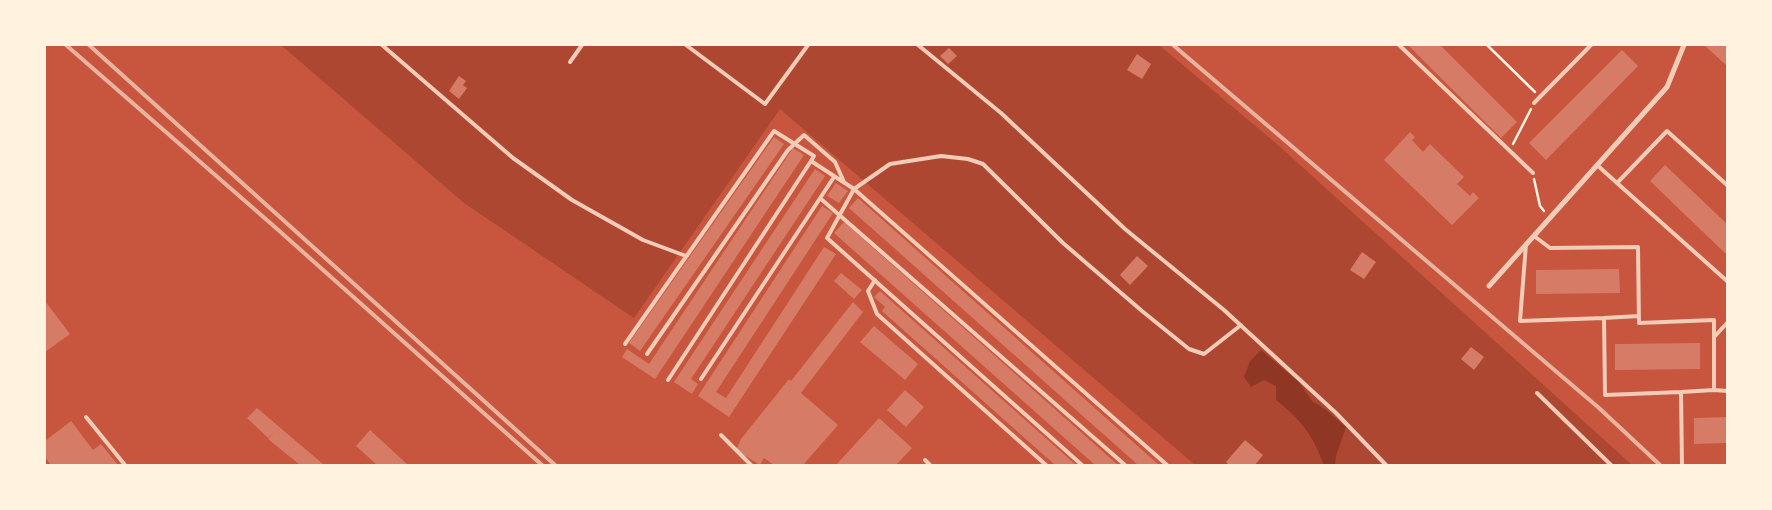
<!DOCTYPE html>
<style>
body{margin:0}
#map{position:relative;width:1772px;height:510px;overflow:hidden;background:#c8553d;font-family:Bitter,serif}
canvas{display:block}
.frame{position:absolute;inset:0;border:46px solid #fff3e0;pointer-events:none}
</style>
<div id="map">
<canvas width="1772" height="510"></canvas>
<div class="frame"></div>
</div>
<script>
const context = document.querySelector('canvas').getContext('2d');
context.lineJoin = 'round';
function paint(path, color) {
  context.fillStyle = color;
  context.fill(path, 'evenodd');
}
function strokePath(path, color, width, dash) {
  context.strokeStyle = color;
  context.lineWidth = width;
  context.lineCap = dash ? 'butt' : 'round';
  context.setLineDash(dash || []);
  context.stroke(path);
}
paint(new Path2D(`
 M 281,45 L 1159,45 L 1278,145 L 1632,465 L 1195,465 L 780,109 L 634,318 L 464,203 Z`), '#ae4732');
paint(new Path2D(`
 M 1261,350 L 1299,382 L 1312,401 L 1325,409 L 1346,427 L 1336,456 L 1335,465 L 1324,465 C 1312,434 1302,421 1276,400 L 1276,386 L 1264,380 L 1251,387 L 1244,377 L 1250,361 Z`), '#8f3625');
paint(new Path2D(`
 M 1408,45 L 1440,45 L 1517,122 L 1501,138 Z
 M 1704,45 L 1727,45 L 1727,66 Z
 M 949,48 L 957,56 L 948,64 L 940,56 Z
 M 1622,50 L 1638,66 L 1546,160 L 1529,143 Z
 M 1137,54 L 1151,64 L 1142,79 L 1127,70 Z
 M 459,76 L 466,81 L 463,85 L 467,88 L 459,99 L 449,91 Z
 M 1410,132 L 1415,137 L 1412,140 L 1423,152 L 1430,144 L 1464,177 L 1457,184 L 1470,196 L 1473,192 L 1479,198 L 1452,225 L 1384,160 Z
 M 774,137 L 784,144 L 640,351 L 629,343 Z
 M 793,148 L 804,155 L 655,379 L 622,357 L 627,349 L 649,364 Z
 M 1665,165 L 1727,224 L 1727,255 L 1650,181 Z
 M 815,169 L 825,176 L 691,379 L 698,384 L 692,394 L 674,382 Z
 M 836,183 L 848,191 L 839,203 L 827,196 Z
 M 858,198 L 1159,465 L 1138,465 L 849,208 Z
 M 822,206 L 833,213 L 716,392 L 726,398 L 824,247 L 836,254 L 729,417 L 698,396 Z
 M 844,222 L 1118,465 L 1095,465 L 834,233 Z
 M 1362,252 L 1376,262 L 1364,279 L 1350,270 Z
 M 1137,256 L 1148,266 L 1130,285 L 1120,275 Z
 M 1619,269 L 1620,293 L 1536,294 L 1536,270 Z
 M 841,273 L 862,290 L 854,299 L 834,281 Z
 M 880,291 L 1076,465 L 1055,465 L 882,311 L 885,307 L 874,297 Z
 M 45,301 L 70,334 L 45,352 Z
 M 853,302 L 863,312 L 801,393 L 838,425 L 803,465 L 774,465 L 764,458 L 760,465 L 736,450 L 741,439 L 789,379 L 791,381 Z
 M 874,326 L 918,364 L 905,380 L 860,342 Z
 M 1700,343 L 1700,369 L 1615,370 L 1615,344 Z
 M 1471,347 L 1484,357 L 1474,370 L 1461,359 Z
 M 905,390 L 924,407 L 906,427 L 887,410 Z
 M 257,408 L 323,464 L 322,465 L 300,465 L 268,439 L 274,432 L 268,438 L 247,418 Z
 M 1727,417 L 1727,443 L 1694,444 L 1694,418 Z
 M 879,418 L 912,448 L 896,465 L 836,465 Z
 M 71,421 L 93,450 L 101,444 L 118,465 L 51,465 L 45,457 L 45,441 Z
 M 370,430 L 408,465 L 377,465 L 356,446 Z
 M 1245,440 L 1263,455 L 1255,465 L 1229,465 L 1226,462 Z`), '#d67c66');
strokePath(new Path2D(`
 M 1487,45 L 1535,92
 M 1513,144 L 1531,109
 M 1534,179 L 1540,206 L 1544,211`), '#fff3e0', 2.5);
strokePath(new Path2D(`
 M 382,45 L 513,158 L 572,200 L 643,240 L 686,256
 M 686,45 L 765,104 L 808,45
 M 918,45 L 1001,113 L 1125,229 L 1224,310 L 1336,413 L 1386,465
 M 1399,45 L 1533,173
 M 570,62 L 582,45
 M 1534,103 L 1591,45
 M 1597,165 L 1617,183 L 1667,131 L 1727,185
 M 1617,183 L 1727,281
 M 821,199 L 1125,465
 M 1534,236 L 1550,248 L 1638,247 L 1639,323 L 1714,320 L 1714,390 L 1727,391
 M 1526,244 L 1520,321 L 1604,318 L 1605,395 L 1681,392 L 1682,465
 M 875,280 L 868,291 L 877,314 L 1046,465
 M 1604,318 L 1639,316
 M 1715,336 L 1727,323
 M 625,344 L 774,131 L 814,156 L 811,161 L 854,189 L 1167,465
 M 647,354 L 788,150 L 804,135 L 835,162 L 844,182
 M 701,379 L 834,177
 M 668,380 L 811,161
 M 1681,392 L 1714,390
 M 1537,393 L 1611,465
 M 86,417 L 125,465
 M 721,435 L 751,465
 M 925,460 L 930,465
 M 1082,465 L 827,238 L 854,189 L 890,164 L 941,156 L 968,159 L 983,164 L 1063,243 L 1142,311 L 1189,349 L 1204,354 L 1241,325`), '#f1ccb7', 4);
strokePath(new Path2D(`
 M 1489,286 L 1667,87 L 1684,45`), '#f1ccb7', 5);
strokePath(new Path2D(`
 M 66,45 L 276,228 L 542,465
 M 89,45 L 555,465
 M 1173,45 L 1599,408 L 1660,465`), '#e9b49f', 4);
</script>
